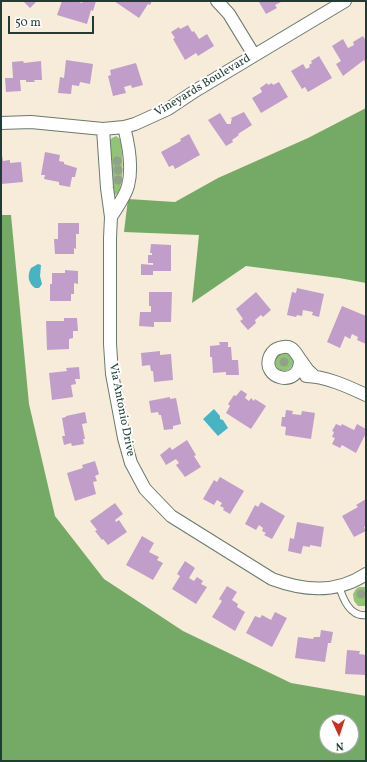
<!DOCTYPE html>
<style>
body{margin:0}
#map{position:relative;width:367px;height:762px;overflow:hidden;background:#f6ecd9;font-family:Vollkorn,serif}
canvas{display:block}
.frame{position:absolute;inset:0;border:2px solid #1f3d34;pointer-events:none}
.north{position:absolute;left:319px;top:714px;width:40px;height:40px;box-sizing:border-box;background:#fff;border:1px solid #a5b1ae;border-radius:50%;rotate:177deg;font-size:11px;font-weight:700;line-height:16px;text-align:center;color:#1f3d34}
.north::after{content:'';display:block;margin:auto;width:14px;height:18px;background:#c8321e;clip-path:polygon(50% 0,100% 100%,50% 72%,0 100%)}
.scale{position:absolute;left:8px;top:16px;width:86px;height:18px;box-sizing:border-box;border:2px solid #1f3d34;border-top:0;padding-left:5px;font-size:12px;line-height:14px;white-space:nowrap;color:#1f3d34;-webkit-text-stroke:3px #fff;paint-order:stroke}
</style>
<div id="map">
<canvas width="367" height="762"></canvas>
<div class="frame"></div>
<div class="north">N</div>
<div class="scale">50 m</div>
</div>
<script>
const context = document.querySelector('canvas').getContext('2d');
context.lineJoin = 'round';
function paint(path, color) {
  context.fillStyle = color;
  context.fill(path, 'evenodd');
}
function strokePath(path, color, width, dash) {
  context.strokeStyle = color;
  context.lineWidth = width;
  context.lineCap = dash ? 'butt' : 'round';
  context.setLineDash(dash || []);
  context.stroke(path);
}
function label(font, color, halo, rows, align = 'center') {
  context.font = font + ' Vollkorn,serif';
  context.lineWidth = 4;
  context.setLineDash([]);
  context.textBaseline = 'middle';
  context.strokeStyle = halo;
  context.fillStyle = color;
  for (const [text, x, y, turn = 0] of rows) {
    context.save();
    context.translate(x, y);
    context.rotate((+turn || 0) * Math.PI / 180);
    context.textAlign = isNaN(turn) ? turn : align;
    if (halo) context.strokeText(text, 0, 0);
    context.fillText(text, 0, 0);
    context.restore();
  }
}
paint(new Path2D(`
 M 116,136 L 120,139 C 123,150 125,188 116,195 L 113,193 L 110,140 L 112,138 Z
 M275 362a9 9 0 1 1 18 0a9 9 0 1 1-18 0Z
 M 359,587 L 366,587 L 365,606 L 358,606 L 354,601 L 353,594 L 356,589 Z`), '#91c474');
paint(new Path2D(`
 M 366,108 L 366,283 L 339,278 L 246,266 L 192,303 L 199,235 L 124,232 L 128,199 L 175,202 L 218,178 L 308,138 Z
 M 1,215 L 11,215 L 29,404 L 55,516 L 104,579 L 183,631 L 291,683 L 366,696 L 366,761 L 1,761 ZM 327,722 L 351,722 L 351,746 L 327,746 Z`), '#74aa66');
paint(new Path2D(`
 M 38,264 L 41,265 L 40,276 L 42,284 L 39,288 L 35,288 C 28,283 27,275 31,268 Z
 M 214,409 L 220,416 L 220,419 L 223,420 L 228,428 L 218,436 L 203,419 Z`), '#47b4c4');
paint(new Path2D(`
 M 23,1 L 37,1 L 30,8 Z
 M 62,1 L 77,1 L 82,3 L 83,1 L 96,1 L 93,11 L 91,10 L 87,24 L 57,15 Z
 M 114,1 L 152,1 L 150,5 L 148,4 L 139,18 Z
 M 260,1 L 283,1 L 275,5 L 277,8 L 266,14 L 259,2 Z
 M 188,25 L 192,32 L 194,31 L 199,39 L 207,34 L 214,46 L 198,56 L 196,53 L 185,60 L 173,39 L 175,38 L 171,32 L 179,27 L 180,29 Z
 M 363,36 L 366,41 L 366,61 L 365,62 L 364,60 L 343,76 L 336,64 L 341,61 L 332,46 L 343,39 L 348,48 L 354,45 L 353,42 Z
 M 319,56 L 332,78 L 308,92 L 305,87 L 302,89 L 291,71 L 303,64 L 306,69 L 310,67 L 309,65 L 312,63 L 311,61 Z
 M 66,60 L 93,64 L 90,84 L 80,82 L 79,86 L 72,85 L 71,94 L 58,93 L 60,77 L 64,78 Z
 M 23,61 L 24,63 L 41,61 L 42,80 L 34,80 L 35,82 L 26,82 L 26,80 L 20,80 L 21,91 L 6,92 L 5,78 L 13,78 L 12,62 Z
 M 136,63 L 143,85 L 132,88 L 131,85 L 124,87 L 126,93 L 113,96 L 108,76 L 111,75 L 110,70 Z
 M 279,82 L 288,97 L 261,113 L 252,98 L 262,92 L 260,88 L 267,83 L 268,85 L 272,83 L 273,85 Z
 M 244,112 L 252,125 L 238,134 L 239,135 L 232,140 L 233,142 L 226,146 L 208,120 L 220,113 L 227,124 L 231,124 L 231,121 L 232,120 L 231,118 Z
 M 189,134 L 200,155 L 175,169 L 173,165 L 169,167 L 161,152 L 181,141 L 180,139 Z
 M 45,152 L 60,155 L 59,161 L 64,162 L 64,164 L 77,168 L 75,177 L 72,177 L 70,187 L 59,185 L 59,182 L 44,179 L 45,175 L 41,175 Z
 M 1,155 L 2,155 L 3,161 L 10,160 L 10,163 L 21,162 L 23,182 L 1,184 Z
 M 58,223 L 79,223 L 79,234 L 76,234 L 76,249 L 74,248 L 74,254 L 55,254 L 54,239 L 58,239 Z
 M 151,244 L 171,245 L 171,271 L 153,271 L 153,275 L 141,275 L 141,264 L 153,265 L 153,263 L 148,263 L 148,255 L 152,255 L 152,253 L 150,253 Z
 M 65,270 L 78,271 L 78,284 L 74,283 L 74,294 L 71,294 L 71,301 L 50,301 L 50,284 L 52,284 L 52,273 L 65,273 Z
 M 297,288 L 324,294 L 319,317 L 312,315 L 313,312 L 303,310 L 302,316 L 297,315 L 296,317 L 287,315 L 292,292 L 296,293 Z
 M 149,292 L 172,292 L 171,322 L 154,322 L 154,327 L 139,326 L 140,312 L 151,312 L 151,306 L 149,306 Z
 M 256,292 L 271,310 L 263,317 L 261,315 L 255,320 L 256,323 L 248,330 L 240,321 L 243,319 L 236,309 Z
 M 342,306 L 366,316 L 366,344 L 357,340 L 358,337 L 352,334 L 350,339 L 345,336 L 340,348 L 327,342 Z
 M 64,318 L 77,318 L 78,331 L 73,331 L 73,338 L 69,339 L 69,349 L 47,350 L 46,321 L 64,321 Z
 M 219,342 L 228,342 L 228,347 L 231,347 L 232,360 L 238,360 L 239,375 L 226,375 L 226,372 L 213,373 L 212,357 L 210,357 L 210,346 L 220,345 Z
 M 160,351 L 160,355 L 171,354 L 173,380 L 154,382 L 153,371 L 151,371 L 150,365 L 142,366 L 141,353 Z
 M 79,367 L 80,379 L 75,379 L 76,384 L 71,385 L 73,397 L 52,400 L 49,373 L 67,371 L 66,368 Z
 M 241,390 L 247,394 L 245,398 L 249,401 L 251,398 L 254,401 L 255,399 L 266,406 L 251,429 L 226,413 L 230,406 L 228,404 L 234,395 L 236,396 Z
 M 170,397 L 170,399 L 176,398 L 181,424 L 173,426 L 173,429 L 164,430 L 161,415 L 159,415 L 158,412 L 151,413 L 149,401 Z
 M 286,410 L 293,411 L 292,414 L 301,415 L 302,411 L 315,413 L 311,439 L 285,435 L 286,427 L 281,426 L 282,417 L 285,417 Z
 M 85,412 L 87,423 L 82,424 L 85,439 L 83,439 L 84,444 L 72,446 L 71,443 L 64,445 L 62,436 L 65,436 L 62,418 L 66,417 L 66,416 Z
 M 336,424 L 341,426 L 342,424 L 354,430 L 357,424 L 366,429 L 366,433 L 356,453 L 342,445 L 340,448 L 332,444 L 335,438 L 332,437 L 334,432 L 332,431 Z
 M 187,440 L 196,455 L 194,456 L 201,467 L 185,477 L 176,465 L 179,463 L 176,459 L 166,465 L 160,455 L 170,447 L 172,450 Z
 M 95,461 L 99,474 L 95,476 L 97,481 L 93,482 L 96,494 L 75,501 L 67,473 L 83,468 L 82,465 Z
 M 220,477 L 244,491 L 230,514 L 223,510 L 224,508 L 220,506 L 222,503 L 217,500 L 214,505 L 203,499 L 214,480 L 217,482 Z
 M 366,499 L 366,526 L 364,527 L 366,531 L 354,537 L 342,516 L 358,507 L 356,505 Z
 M 261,502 L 285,516 L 272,539 L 264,535 L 266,533 L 262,531 L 263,528 L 259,525 L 256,530 L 245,524 L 255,505 L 258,507 Z
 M 115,503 L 123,514 L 115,520 L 116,522 L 119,520 L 127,532 L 108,545 L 103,539 L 102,540 L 95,531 L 97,530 L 90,521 Z
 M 297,522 L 324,527 L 321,547 L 310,545 L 310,547 L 303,546 L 301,554 L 288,551 L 290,538 L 294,539 Z
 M 142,536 L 154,543 L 149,552 L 159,557 L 157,560 L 163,563 L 153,580 L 126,565 Z
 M 185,561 L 195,568 L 189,578 L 194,581 L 197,577 L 203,581 L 201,584 L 207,587 L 196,604 L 172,589 L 180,576 L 177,574 Z
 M 227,586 L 237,592 L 232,600 L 238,604 L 237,607 L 245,612 L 235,631 L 212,617 L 222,601 L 219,599 Z
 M 275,612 L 287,618 L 272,647 L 246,633 L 255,616 L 260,618 L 262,615 L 271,620 Z
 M 321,630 L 333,632 L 331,643 L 328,643 L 325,662 L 295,658 L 298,637 L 313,639 L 314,637 L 320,637 Z
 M 347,650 L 360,651 L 359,654 L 366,655 L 366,675 L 345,674 Z`), '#c19ec9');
const service = new Path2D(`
 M 339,586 C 343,599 350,617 366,615`);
const minor = new Path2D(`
 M 217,1 L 229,14 L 254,55
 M 1,123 L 31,122 L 103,129 L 124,127 L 135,124 L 168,109 L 195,91 L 345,1
 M 103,129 L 107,188 L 111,217 C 117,207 125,197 128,186 C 133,167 129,146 124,127
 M 111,217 L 110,238 L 110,344 L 112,374 L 124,438 L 131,463 L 145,489 L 171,516 L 272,579 C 304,591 336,594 366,574
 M 300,360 C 300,389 260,379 270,356 C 272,352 275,349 279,348 C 293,343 295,353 302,362 C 305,367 309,372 314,376
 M 306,376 C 325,376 349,387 366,395`);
strokePath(service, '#6a7a6e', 8);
strokePath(minor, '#6a7a6e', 14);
strokePath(service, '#fff', 6);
strokePath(minor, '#fff', 12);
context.fillStyle = '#92a289';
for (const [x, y] of [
 [117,161],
 [118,170],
 [118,180],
 [284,362],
 [361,594]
]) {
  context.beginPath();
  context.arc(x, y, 4.5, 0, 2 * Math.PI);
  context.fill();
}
label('12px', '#1f3d34', '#fff', [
 ["Vineyards Boulevard",203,86,-31],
 ["Via Antonio Drive",121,410,79]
]);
</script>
